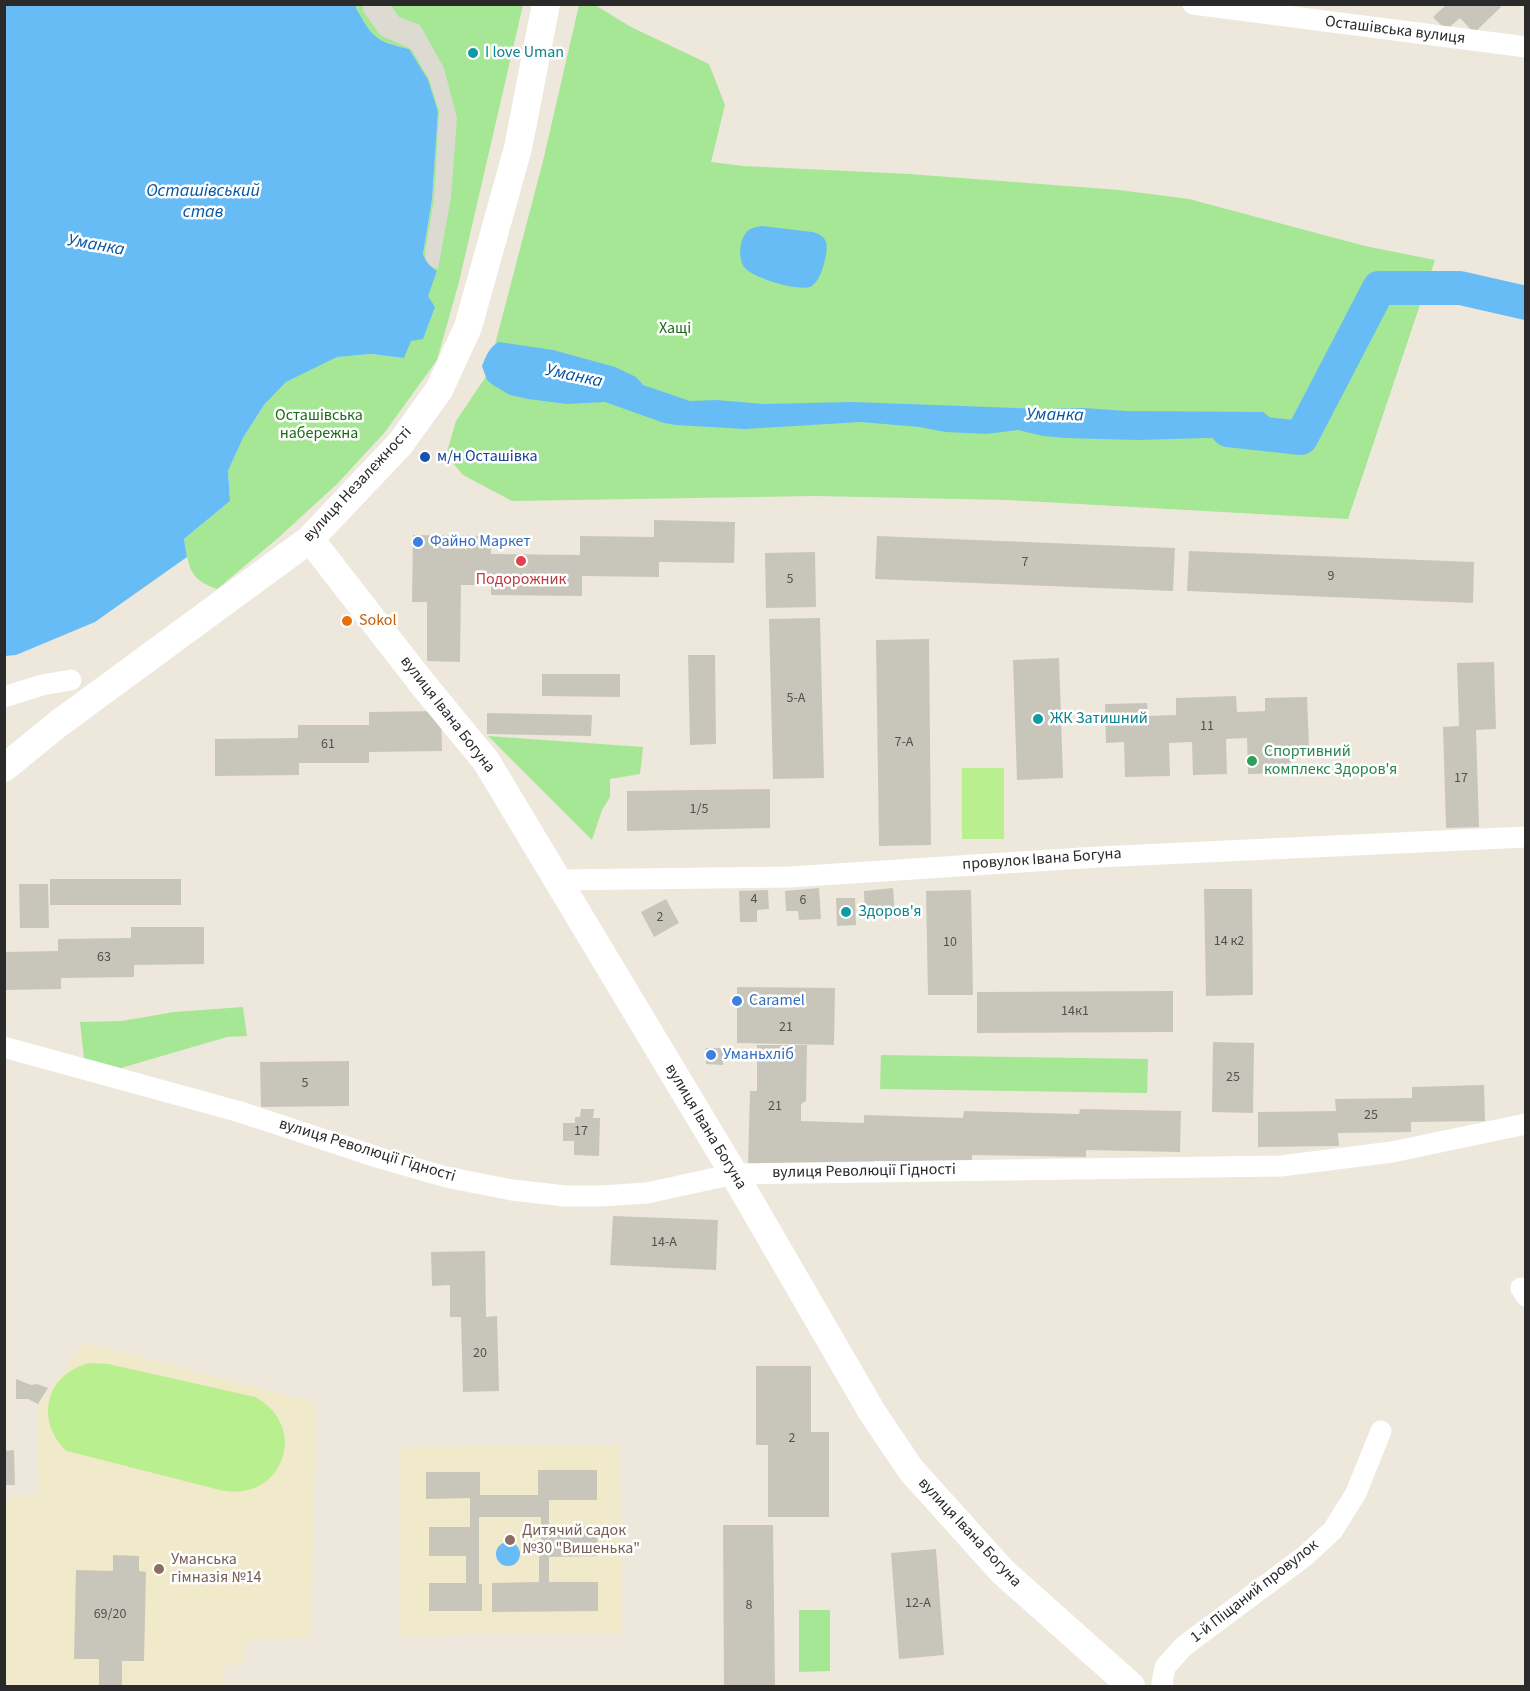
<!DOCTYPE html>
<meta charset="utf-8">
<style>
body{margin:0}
#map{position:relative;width:1530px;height:1691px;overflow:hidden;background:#ede8db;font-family:"Source Sans 3",sans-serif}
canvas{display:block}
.frame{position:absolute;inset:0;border:6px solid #2a2a2a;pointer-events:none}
</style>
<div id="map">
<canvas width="1530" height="1691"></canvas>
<div class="frame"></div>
</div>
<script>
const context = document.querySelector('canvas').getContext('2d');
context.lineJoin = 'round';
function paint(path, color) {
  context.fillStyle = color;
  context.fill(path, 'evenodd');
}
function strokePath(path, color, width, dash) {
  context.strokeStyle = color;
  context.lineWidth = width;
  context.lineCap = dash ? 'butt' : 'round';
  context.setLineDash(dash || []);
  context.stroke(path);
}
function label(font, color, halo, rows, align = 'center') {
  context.font = font + ' "Source Sans 3",sans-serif';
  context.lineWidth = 5;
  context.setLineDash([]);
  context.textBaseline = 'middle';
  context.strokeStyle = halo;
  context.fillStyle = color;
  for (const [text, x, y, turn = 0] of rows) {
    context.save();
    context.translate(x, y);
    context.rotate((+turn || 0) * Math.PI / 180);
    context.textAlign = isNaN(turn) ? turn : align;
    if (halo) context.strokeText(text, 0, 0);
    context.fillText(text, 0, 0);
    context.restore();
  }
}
paint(new Path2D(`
 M 84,1343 L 316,1403 L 311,1636 L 245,1641 L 242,1664 L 224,1665 L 224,1686 L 5,1686 L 4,1502 L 17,1495 L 39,1496 L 37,1409 Z
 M 620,1445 L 622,1633 L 400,1635 L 399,1447 Z`), '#f0e9ca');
paint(new Path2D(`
 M 356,5 L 523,5 L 459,282 L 437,360 L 385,432 L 337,484 L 278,538 L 217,589 C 188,579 189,566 184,539 L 230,501 L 228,471 L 243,438 L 264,405 L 286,382 L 336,357 L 371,354 L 404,358 L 437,271 C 429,266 426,262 423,254 L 432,200 L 438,112 L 409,49 C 375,41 373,38 356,8 Z
 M 579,5 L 595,5 L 631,27 L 709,64 L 725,105 L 711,162 L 743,166 L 909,174 L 1119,190 L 1189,199 L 1365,246 L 1435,260 L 1348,519 L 1007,500 L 815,496 L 512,501 L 463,475 L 446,455 L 456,421 L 487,375 L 543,161 Z
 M 488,736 L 643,747 L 640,774 L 610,779 L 610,797 L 602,810 L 592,840 Z
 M 243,1007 L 247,1036 L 227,1037 L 121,1068 L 84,1058 L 80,1022 L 122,1021 L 174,1012 Z
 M 881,1055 L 1148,1059 L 1147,1093 L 880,1089 Z
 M 799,1610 L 830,1610 L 830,1671 L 799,1672 Z`), '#a5e794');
paint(new Path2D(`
 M 962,768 L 1004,768 L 1004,839 L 962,839 Z
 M 90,1363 L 108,1364 L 255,1397 C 311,1427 282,1504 220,1490 L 67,1451 C 34,1421 46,1373 90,1363 Z`), '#b9ef8f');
paint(new Path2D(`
 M 363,5 L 391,5 L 399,17 L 420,25 L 444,68 L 457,118 L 451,197 L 438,269 L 431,266 L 426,260 L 425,253 L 434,200 L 439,111 L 429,79 L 411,49 L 380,35 L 363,11 Z`), '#dddad2');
paint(new Path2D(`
 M 4,5 L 356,5 L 356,8 C 373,38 375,41 409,49 L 428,80 L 438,112 L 432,200 L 423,254 C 426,262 429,266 437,271 L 428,296 L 435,307 L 423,339 L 411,341 L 404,358 L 371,354 L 337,357 L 286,382 L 264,405 L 243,438 L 228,471 L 230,501 L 184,539 L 187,557 L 95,622 L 16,655 L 5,656 Z
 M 762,226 L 812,232 C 818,233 824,236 826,242 C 829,252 821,283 810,287 C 797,291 753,278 745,268 C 738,260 739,241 746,233 C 749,228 756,227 762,226 Z
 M 499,342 L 553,350 L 615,367 L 636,377 L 643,385 L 690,401 L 716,400 L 763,404 L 852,402 L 1044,409 L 1084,408 L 1126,411 L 1263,412 C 1275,420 1274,426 1274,439 L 1205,438 L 1137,440 L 1065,438 L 1043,436 L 1018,430 L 986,434 L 946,432 L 919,427 L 861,422 L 745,429 L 676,425 L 664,423 L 605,402 L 567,404 L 528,399 L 510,395 L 493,385 L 487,380 L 482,366 C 486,356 489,347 499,342 Z
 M496 1554a12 12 0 1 1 24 0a12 12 0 1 1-24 0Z`), '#68bcf6');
strokePath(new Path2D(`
 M 1228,430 L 1301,438 L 1379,288 L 1460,288 L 1526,303`), '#68bcf6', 34);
paint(new Path2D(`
 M 1447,4 L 1499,4 L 1501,7 L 1474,33 L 1460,18 L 1446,30 L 1433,17 Z
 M 654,520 L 735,522 L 734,563 L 659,562 L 659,577 L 582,576 L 582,596 L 491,595 L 491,585 L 461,585 L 460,662 L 427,661 L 427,602 L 412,602 L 413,535 L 491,536 L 491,554 L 580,555 L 580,536 L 654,537 Z
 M 877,536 L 1175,548 L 1173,591 L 875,579 Z
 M 1189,551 L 1474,562 L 1473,603 L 1187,591 Z
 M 815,552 L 816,607 L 766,608 L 765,553 Z
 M 820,618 L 824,778 L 773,779 L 769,619 Z
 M 929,639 L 931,845 L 879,846 L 876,640 Z
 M 688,655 L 715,655 L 716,744 L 690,745 Z
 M 1059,658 L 1063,778 L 1017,780 L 1013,660 Z
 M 1494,662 L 1496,729 L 1476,730 L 1479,827 L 1446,828 L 1443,727 L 1459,726 L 1457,663 Z
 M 542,674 L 620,674 L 620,697 L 542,696 Z
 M 1236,696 L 1237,712 L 1265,711 L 1265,698 L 1307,697 L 1309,747 L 1290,748 L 1291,773 L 1248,774 L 1247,738 L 1226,739 L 1227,774 L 1193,775 L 1192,742 L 1169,743 L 1170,776 L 1125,777 L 1124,742 L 1106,743 L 1105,704 L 1147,703 L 1148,716 L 1176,715 L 1176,698 Z
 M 441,711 L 442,751 L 369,752 L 369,763 L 299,763 L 299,775 L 215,776 L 215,739 L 298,738 L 298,725 L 369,725 L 369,712 Z
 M 487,713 L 592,715 L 591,736 L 487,734 Z
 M 770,789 L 770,828 L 627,831 L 627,791 Z
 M 50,879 L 181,879 L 181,905 L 50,905 Z
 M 19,884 L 48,884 L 49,928 L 20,928 Z
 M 819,888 L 821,919 L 799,920 L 798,911 L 786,911 L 785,891 Z
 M 893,888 L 895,915 L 865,917 L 864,891 Z
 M 1204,889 L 1252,889 L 1253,995 L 1206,996 Z
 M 768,890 L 769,909 L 757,910 L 757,922 L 740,922 L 739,891 Z
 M 971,890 L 973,995 L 928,995 L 926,891 Z
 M 836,898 L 855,898 L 856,925 L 837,926 Z
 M 666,899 L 679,923 L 654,937 L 641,912 Z
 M 131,927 L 204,927 L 204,964 L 134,965 L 134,977 L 61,978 L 61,989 L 4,990 L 4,952 L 58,951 L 58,939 L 131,938 Z
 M 737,987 L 835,988 L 834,1045 L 737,1043 Z
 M 1173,991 L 1173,1032 L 977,1033 L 977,992 Z
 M 1213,1042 L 1254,1043 L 1253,1113 L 1212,1112 Z
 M 757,1045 L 807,1045 L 806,1101 L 801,1104 L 801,1121 L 864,1123 L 864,1115 L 963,1118 L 964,1111 L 1079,1114 L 1080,1109 L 1181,1111 L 1180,1152 L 1086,1150 L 1086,1157 L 972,1155 L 972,1163 L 874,1161 L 874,1167 L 748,1166 L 750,1091 L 757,1091 Z
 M 706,1048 L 723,1048 L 723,1065 L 706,1064 Z
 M 349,1061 L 349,1106 L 261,1107 L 260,1062 Z
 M 1484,1085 L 1485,1121 L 1411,1122 L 1411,1132 L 1338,1133 L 1339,1146 L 1258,1147 L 1258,1112 L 1336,1111 L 1335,1099 L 1412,1098 L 1412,1087 Z
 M 581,1109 L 594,1109 L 593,1118 L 600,1118 L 599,1156 L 574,1155 L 574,1141 L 563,1141 L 563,1123 L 575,1123 L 575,1117 L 580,1117 Z
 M 613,1216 L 718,1220 L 716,1270 L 610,1265 Z
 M 485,1251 L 486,1317 L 497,1316 L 499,1391 L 463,1392 L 461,1317 L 450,1317 L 450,1285 L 432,1286 L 431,1252 Z
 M 756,1366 L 811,1366 L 811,1432 L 829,1432 L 829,1517 L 768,1517 L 768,1445 L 756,1445 Z
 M 16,1379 L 31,1385 L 37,1384 L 48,1388 L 38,1404 L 28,1399 L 16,1399 Z
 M 14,1450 L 15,1485 L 4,1485 L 4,1451 Z
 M 538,1470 L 597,1470 L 597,1500 L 549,1500 L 549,1527 L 597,1526 L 598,1556 L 549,1557 L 549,1582 L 598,1582 L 598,1611 L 492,1612 L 492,1583 L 539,1582 L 539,1556 L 541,1556 L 541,1517 L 479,1517 L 479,1584 L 482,1584 L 482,1611 L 429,1611 L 429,1583 L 466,1583 L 466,1556 L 429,1556 L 429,1527 L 470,1527 L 470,1498 L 426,1499 L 426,1472 L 480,1472 L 480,1495 L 538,1495 Z
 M 723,1525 L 773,1525 L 775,1686 L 724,1686 Z
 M 936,1549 L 944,1655 L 899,1659 L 891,1553 Z
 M 113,1555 L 139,1556 L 139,1571 L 146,1572 L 144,1661 L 122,1661 L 122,1686 L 99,1686 L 99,1659 L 74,1659 L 76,1570 L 113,1571 Z`), '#c8c6ba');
strokePath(new Path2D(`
 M 1193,4 L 1526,47
 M 4,697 L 42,685 L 71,680
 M 558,880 L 790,877 L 1098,857 L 1526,837
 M 4,1047 L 237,1111 L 380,1158 L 446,1177 L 512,1190 L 565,1196 L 601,1196 L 647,1193 L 734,1174 L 1281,1166 L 1392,1152 L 1526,1124
 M 1521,1288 L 1526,1296
 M 1163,1686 L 1162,1683 L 1165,1667 L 1184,1646 L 1305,1556 L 1333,1530 L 1356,1493 L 1381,1431`), '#fff', 21);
strokePath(new Path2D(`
 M 310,539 L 421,682 L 486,761 L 734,1174 L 872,1412 L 911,1470 L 1003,1572 L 1131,1686
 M 4,768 L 58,724 L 310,539 L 400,444 L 439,390 L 468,327 L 518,148 L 546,4`), '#fff', 28);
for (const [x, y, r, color] of [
 [473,53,6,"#0f9aa8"],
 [425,457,6,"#1a4fb4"],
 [418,542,6,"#3f7fe0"],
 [521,561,6,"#e0444e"],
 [347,621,6,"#e8710a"],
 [1038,719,6,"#0f9aa8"],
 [1252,761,6,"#2e9e5b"],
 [846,912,6,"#0f9aa8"],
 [737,1001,6,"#3f7fe0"],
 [711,1055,6,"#3f7fe0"],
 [510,1540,6,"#8d6e63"],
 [159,1569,6,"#8d6e63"]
]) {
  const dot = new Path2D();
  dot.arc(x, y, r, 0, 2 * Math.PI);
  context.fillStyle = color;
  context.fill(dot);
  strokePath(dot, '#fff', 2);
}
label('14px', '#52514e', null, [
 ["7",1025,563],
 ["9",1331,577],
 ["5",790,580],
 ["5-А",796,699],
 ["11",1207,727],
 ["7-А",904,743],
 ["61",328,745],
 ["17",1461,779],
 ["1/5",699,810],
 ["4",754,900],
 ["6",803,901],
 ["2",660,918],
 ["14 к2",1229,942],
 ["10",950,943],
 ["63",104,958],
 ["14к1",1075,1012],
 ["21",786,1028],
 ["25",1233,1078],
 ["5",305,1084],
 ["21",775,1107],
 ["25",1371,1116],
 ["17",581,1132],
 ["14-А",664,1243],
 ["20",480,1354],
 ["2",792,1439],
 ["12-А",918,1604],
 ["8",749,1606],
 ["69/20",110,1615]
]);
label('16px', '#2a2a2a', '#fff', [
 ["Осташівська вулиця",1395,31,7],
 ["вулиця Незалежності",358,485,-47],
 ["вулиця Івана Богуна",447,715,52],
 ["провулок Івана Богуна",1042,860,-4],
 ["вулиця Івана Богуна",705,1127,59],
 ["вулиця Революції Гідності",367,1151,17],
 ["вулиця Революції Гідності",864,1172,-1],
 ["вулиця Івана Богуна",969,1533,47],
 ["1-й Піщаний провулок",1255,1592,-38]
]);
label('16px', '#0d838f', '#fff', [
 ["I love Uman",485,53],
 ["ЖК Затишний",1050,719],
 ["Здоров'я",858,912]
], 'left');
label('16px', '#1b6c16', '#fff', [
 ["Хащі",675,329],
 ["Осташівська",319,416],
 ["набережна",319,434]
]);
label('16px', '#164399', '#fff', [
 ["м/н Осташівка",437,457]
], 'left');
label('16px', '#366cbe', '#fff', [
 ["Файно Маркет",430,542],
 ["Caramel",749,1001],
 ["Уманьхліб",723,1055]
], 'left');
label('16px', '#be3a42', '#fff', [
 ["Подорожник",521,580]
]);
label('16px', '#c56008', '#fff', [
 ["Sokol",359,621]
], 'left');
label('16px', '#27864d', '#fff', [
 ["Спортивний",1264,752],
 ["комплекс Здоров'я",1264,770]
], 'left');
label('16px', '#785e54', '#fff', [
 ["Дитячий садок",522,1531],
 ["№30 \"Вишенька\"",522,1549],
 ["Уманська",171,1560],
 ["гімназія №14",171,1578]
], 'left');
label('italic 18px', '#0556a3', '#fff', [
 ["Осташівський",203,192],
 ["став",203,213],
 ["Уманка",96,246,10],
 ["Уманка",574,377,12],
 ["Уманка",1055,416,1]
]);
</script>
